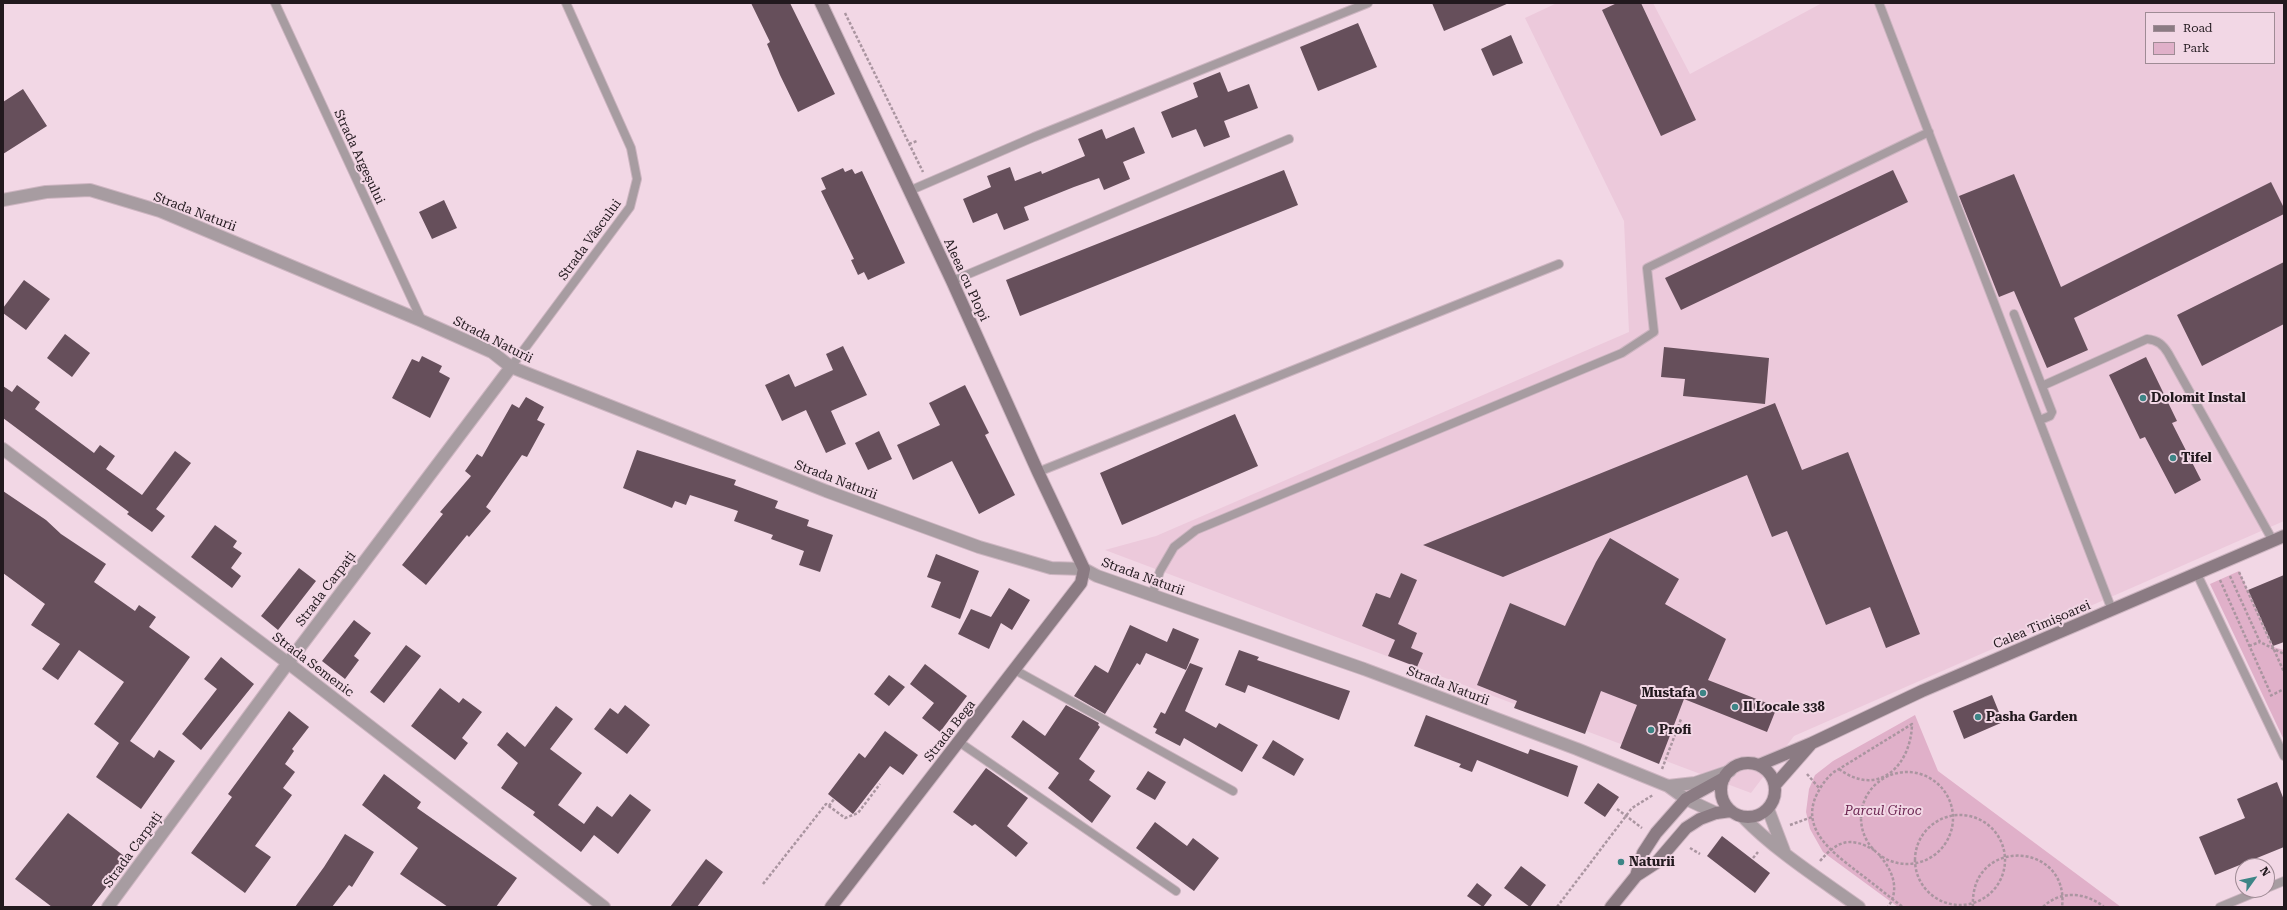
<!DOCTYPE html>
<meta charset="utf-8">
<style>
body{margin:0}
#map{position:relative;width:2287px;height:910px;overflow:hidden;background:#f2d7e5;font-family:"Roboto Serif",serif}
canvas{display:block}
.frame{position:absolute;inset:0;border:4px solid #22191e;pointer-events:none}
.legend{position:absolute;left:2145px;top:12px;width:130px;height:52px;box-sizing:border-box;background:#f2d7e5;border:1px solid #9f8b95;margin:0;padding:5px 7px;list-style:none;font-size:12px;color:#22191e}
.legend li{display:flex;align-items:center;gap:8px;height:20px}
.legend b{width:20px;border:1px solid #9f8b95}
.north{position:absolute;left:2235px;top:858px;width:40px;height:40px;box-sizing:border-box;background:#f2d7e5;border:1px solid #9f8b95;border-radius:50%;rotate:57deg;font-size:11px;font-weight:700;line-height:16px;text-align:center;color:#22191e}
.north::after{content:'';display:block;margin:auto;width:14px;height:18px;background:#3d8586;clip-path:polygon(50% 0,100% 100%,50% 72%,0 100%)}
</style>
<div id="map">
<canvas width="2287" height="910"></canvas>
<div class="frame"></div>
<ul class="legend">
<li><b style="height:5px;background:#8b7b83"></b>Road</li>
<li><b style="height:11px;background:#e0b0c9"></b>Park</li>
</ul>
<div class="north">N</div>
</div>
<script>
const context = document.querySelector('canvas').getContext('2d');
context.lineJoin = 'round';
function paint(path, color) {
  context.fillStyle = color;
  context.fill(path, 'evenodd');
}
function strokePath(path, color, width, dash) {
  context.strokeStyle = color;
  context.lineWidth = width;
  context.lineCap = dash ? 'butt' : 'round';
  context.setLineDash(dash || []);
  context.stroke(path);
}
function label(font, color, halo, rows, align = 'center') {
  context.font = font + ' "Roboto Serif",serif';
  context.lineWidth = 4;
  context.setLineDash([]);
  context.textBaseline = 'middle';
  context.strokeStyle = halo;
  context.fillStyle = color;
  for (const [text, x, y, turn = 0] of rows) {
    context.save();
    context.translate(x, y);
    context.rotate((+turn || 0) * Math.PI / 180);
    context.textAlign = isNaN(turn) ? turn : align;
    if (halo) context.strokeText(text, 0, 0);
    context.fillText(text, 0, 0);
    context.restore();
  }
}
paint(new Path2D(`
 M 1557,3 L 1653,3 L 1690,74 L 1822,3 L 2284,3 L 2284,521 L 1794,736 L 1751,793 L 1105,550 L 1156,536 L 1629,332 L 1624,221 L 1525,18 ZM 2146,13 L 2274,13 L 2274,63 L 2146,63 Z`), '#ecc9db');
paint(new Path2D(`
 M 2239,571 L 2273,647 L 2284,650 L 2284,740 L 2210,584 Z
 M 1915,715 L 1938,771 L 2121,907 L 1898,907 L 1823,852 L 1810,829 L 1806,812 L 1809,789 L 1815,775 L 1833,761 Z`), '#e0b0c9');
paint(new Path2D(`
 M 751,3 L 790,3 L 835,94 L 798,112 L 780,75 L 767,44 L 770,42 Z
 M 1432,3 L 1509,3 L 1444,31 Z
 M 1617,3 L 1641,3 L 1696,120 L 1661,136 L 1602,10 Z
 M 1358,23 L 1377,67 L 1318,91 L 1300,47 Z
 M 1511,35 L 1523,63 L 1493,76 L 1481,49 Z
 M 1220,72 L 1228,92 L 1249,84 L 1258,108 L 1224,121 L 1230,137 L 1204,147 L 1196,129 L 1172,138 L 1161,112 L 1198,97 L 1193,83 Z
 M 23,89 L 47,126 L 3,154 L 3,102 Z
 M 1134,127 L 1145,153 L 1123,162 L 1130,179 L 1104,190 L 1099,178 L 1074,187 L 1024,207 L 1029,220 L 1004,230 L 997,213 L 973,223 L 963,199 L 991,187 L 987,176 L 1010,167 L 1015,181 L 1041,171 L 1042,174 L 1085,156 L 1078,139 L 1102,129 L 1106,139 Z
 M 843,168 L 845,172 L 852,169 L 855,174 L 862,171 L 905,263 L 868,280 L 864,272 L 858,275 L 851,260 L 854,259 L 821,191 L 826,189 L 821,178 Z
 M 1284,170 L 1298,205 L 1020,316 L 1006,280 Z
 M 1893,170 L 1908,202 L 1681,310 L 1665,278 Z
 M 2014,174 L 2061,287 L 2271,182 L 2284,208 L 2284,214 L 2074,318 L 2088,350 L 2047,368 L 2014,291 L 1999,297 L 1959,196 Z
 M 444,200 L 457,228 L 432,239 L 419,212 Z
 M 2284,262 L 2284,324 L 2202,366 L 2177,315 Z
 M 24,280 L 50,299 L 26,330 L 3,313 L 3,308 Z
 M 65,334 L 90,353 L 72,377 L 47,358 Z
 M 843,346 L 867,395 L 831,411 L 846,444 L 826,453 L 806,410 L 782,421 L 765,385 L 789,374 L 795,387 L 833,370 L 826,354 Z
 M 1664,347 L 1769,358 L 1765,404 L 1683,396 L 1685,379 L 1661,377 Z
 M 422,356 L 442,366 L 439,372 L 450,378 L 430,418 L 392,398 L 412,359 L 419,362 Z
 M 2146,357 L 2177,421 L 2172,423 L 2201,480 L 2175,494 L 2145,437 L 2140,439 L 2109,375 Z
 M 17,385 L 40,402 L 35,409 L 94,453 L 100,445 L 115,456 L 106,469 L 142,495 L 175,451 L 191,463 L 156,509 L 165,516 L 152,532 L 127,514 L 129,512 L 3,418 L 3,386 L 12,392 Z
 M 965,385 L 989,433 L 985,435 L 1015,495 L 979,514 L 952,461 L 913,480 L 897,445 L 940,425 L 929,403 Z
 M 526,397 L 544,407 L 537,420 L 545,424 L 527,457 L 522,455 L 486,507 L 491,511 L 469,537 L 467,535 L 426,585 L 402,565 L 443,514 L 440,512 L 471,476 L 465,471 L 477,454 L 482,457 L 512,404 L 519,408 Z
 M 1775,403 L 1802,470 L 1848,452 L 1920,634 L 1886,648 L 1870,607 L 1826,625 L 1787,531 L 1772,537 L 1747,475 L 1503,577 L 1423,545 Z
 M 1235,414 L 1258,466 L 1122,525 L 1100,473 Z
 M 879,431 L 892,459 L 868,470 L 855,443 Z
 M 637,450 L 736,480 L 734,485 L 778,501 L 775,508 L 809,520 L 807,526 L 833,535 L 820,572 L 799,565 L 804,551 L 771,539 L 773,535 L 734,521 L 738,511 L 690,495 L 686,505 L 675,501 L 672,508 L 623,488 Z
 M 3,491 L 46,520 L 61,534 L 106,564 L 94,582 L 135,611 L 139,605 L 156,617 L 149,627 L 190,657 L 130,741 L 154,758 L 159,750 L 175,761 L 141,809 L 96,777 L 119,743 L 94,724 L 124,682 L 79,650 L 58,680 L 42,669 L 60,644 L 31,625 L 45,604 L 3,573 Z
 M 215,525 L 237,541 L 233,547 L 242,553 L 231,568 L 241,576 L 232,588 L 191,557 Z
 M 1610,538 L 1679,579 L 1665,604 L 1726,639 L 1708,680 L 1777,707 L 1767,732 L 1684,699 L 1659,764 L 1620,748 L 1637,705 L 1601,691 L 1585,734 L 1514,708 L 1517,701 L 1477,685 L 1510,603 L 1565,626 L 1596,562 Z
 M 936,554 L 979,571 L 960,619 L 931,607 L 941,582 L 927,577 Z
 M 299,568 L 316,581 L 278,630 L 261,616 Z
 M 1401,573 L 1417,580 L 1398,624 L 1417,633 L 1411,648 L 1423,653 L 1417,667 L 1388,656 L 1395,640 L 1362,626 L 1376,593 L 1390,598 Z
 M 2284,575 L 2284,642 L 2273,646 L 2248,590 Z
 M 1009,588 L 1030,600 L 1012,630 L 1001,623 L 989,649 L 958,634 L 971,609 L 991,617 Z
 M 354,620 L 371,633 L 354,656 L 359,660 L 345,679 L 322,661 Z
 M 1130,625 L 1167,642 L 1173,628 L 1199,639 L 1186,670 L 1146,653 L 1140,665 L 1137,663 L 1105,714 L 1074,696 L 1095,665 L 1108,673 Z
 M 406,645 L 421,656 L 384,703 L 370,692 Z
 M 1239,650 L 1259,657 L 1257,660 L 1350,691 L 1339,720 L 1248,685 L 1245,693 L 1225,685 Z
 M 221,657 L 254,684 L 201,750 L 182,734 L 217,689 L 204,679 Z
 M 1190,663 L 1203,668 L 1185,711 L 1216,728 L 1219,723 L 1258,745 L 1242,772 L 1184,738 L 1180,746 L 1155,733 L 1157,729 L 1153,727 L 1161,712 L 1165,714 Z
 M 925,664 L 967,696 L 940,732 L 922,718 L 934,703 L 910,684 Z
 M 889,675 L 905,687 L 889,706 L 874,694 Z
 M 440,688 L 459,703 L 463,698 L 482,712 L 462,738 L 468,743 L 455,760 L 411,726 Z
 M 1992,695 L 2003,722 L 1964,739 L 1953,711 Z
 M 625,705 L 650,725 L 627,754 L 594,729 L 610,708 L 618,714 Z
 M 1066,705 L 1099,723 L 1098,725 L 1100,727 L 1079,759 L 1095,771 L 1089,780 L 1111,796 L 1092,823 L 1048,788 L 1059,773 L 1011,737 L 1023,720 L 1045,736 Z
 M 556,706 L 573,719 L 550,749 L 582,773 L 558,805 L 584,824 L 597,806 L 612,817 L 630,794 L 651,810 L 618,854 L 594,835 L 581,852 L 533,815 L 535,812 L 501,788 L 518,763 L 497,745 L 507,732 L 525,747 Z
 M 289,711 L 309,727 L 292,749 L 294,751 L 285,764 L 295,772 L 283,788 L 292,795 L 255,846 L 271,857 L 245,893 L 191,853 L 232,797 L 228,794 Z
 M 1426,715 L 1528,754 L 1530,749 L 1578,766 L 1568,797 L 1477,760 L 1472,772 L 1459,767 L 1461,764 L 1414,746 Z
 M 885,731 L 918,755 L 903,775 L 890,766 L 853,814 L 828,794 L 859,753 L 865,758 Z
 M 1273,740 L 1304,759 L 1294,776 L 1262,758 Z
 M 986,768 L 1028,798 L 1007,826 L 1028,843 L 1016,857 L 975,824 L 972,826 L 953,812 Z
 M 1148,771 L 1166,782 L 1155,800 L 1136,789 Z
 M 384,774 L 421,802 L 417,808 L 517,878 L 496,907 L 448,907 L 400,874 L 418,848 L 362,805 Z
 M 2277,782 L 2284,800 L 2284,847 L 2215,875 L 2199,837 L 2245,818 L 2237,799 Z
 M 1598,783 L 1619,797 L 1605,817 L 1584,803 Z
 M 68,813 L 128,859 L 91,907 L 52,907 L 15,879 Z
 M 1155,822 L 1187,846 L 1193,838 L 1219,858 L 1194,891 L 1136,848 Z
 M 345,834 L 374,852 L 352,887 L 349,885 L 332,907 L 295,907 L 324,867 Z
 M 1722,836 L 1770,873 L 1755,893 L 1707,856 Z
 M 706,859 L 723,872 L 697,907 L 670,907 Z
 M 1521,866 L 1546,885 L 1530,907 L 1504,888 Z
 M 1477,883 L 1492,895 L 1483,907 L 1467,896 Z`), '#664f5b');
const lane = new Path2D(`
 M 275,3 L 422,321
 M 1879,3 L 2112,610
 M 909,191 L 1034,137 L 1368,3
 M 952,281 L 1289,139
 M 2014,314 L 2052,412 L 2050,416 L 2040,420
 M 511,367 L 630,207 L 637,179 L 631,148 L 566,3
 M 2042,386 L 2147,339 C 2158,340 2163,345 2168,353 L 2273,541
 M 1038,472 L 1559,264
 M 2197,574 L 2284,756
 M 1152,595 L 1160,571 L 1174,547 L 1196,530 L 1622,353 L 1654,332 L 1647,268 L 1929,132
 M 1015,670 L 1233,791
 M 959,742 L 1176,891
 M 2267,888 L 2284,881
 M 2220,907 L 2261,890`);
const street = new Path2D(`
 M 3,200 L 46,192 L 90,190 L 160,211 L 422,321 L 492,352 L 511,367 L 826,491 L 979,547 L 1051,568 L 1084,569 L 1097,576 L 1364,669 L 1577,749 L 1668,786 L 1686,799 L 1716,813
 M 3,449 L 288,663 L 604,907
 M 1668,786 L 1695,783 L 1730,771
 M 1768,809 L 1784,851
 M 1743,817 C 1777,852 1820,879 1859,907
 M 108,907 L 288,663 L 511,367`);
const secondary = new Path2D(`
 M 821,3 L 952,281 L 1038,472 L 1084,569 L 1081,583 L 831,907
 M1721 790a27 27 0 1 1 54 0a27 27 0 1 1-54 0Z
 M 1759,765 L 1812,743 L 1922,691 L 2284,536
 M 1775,785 L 1811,744
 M 1636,876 L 1643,853 L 1656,833 L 1686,799 L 1724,778
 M 1611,907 L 1636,876 L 1656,863 L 1686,828 L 1700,819 L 1716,813 L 1731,811`);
strokePath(lane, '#cdb5c1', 10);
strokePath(street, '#cdb5c1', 14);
strokePath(secondary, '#cdb5c1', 14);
strokePath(new Path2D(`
 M 845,13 L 923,172
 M 909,144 L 917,141
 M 2239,572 L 2284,672
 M 2230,576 L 2260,642 L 2284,654
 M 2220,580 L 2270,692
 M 2249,646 L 2260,642
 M 2270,696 L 2284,689
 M 1662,769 L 1681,719
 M 1839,769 C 1878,798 1911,766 1912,724 L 1839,769 C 1829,774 1822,784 1817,794 C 1799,830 1835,854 1859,873 C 1874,884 1888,896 1903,907
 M1861 818a46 46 0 1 1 92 0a46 46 0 1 1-92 0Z
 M 1807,774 L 1820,789
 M 829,806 L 834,799
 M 1617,809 L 1642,828
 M1915 860a45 45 0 1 1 90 0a45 45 0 1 1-90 0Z
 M 1790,825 L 1812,817
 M 1690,848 L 1700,854
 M 1880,856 C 1893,871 1900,890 1888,907
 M 1753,858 L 1758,852
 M 1820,861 C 1837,841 1850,836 1874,850
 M 763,884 L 826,804 L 845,818 L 858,813 L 880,784
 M 1557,907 L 1632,808 L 1653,795
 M 1973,907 C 1969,836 2070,841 2062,907
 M 2043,907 C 2060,890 2086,892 2104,907`), '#aa95a0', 2.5, [3, 2]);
strokePath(lane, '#a79ca1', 8);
strokePath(street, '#a79ca1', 12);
strokePath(secondary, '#8b7b83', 12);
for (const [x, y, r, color] of [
 [2143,398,4,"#3d8586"],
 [2173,458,4,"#3d8586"],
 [1703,693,4,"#3d8586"],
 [1735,707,4,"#3d8586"],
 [1978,717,4,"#3d8586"],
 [1651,730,4,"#3d8586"],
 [1621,862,4,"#3d8586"]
]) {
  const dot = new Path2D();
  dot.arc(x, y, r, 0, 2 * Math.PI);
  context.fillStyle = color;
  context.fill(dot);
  strokePath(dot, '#f2d7e5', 1.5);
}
label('13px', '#22191e', '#f2d7e5', [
 ["Strada Argeșului",359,157,65],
 ["Strada Naturii",195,212,21],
 ["Strada Vâscului",590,240,-54],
 ["Aleea cu Plopi",966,280,65],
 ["Strada Naturii",493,340,27],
 ["Strada Naturii",836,480,21],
 ["Strada Naturii",1143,577,20],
 ["Strada Carpați",326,589,-53],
 ["Calea Timișoarei",2042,625,-23],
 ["Strada Semenic",313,665,37],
 ["Strada Naturii",1448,686,21],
 ["Strada Bega",950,731,-52],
 ["Strada Carpați",133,850,-54]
]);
label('bold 13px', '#22191e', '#f2d7e5', [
 ["Dolomit Instal",2151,398],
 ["Tifel",2181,458],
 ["Mustafa",1695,693,"right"],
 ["Il Locale 338",1743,707],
 ["Pasha Garden",1986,717],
 ["Profi",1659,730],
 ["Naturii",1629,862]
], 'left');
label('italic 13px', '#6c2752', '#f2d7e5', [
 ["Parcul Giroc",1883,811]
]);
</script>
